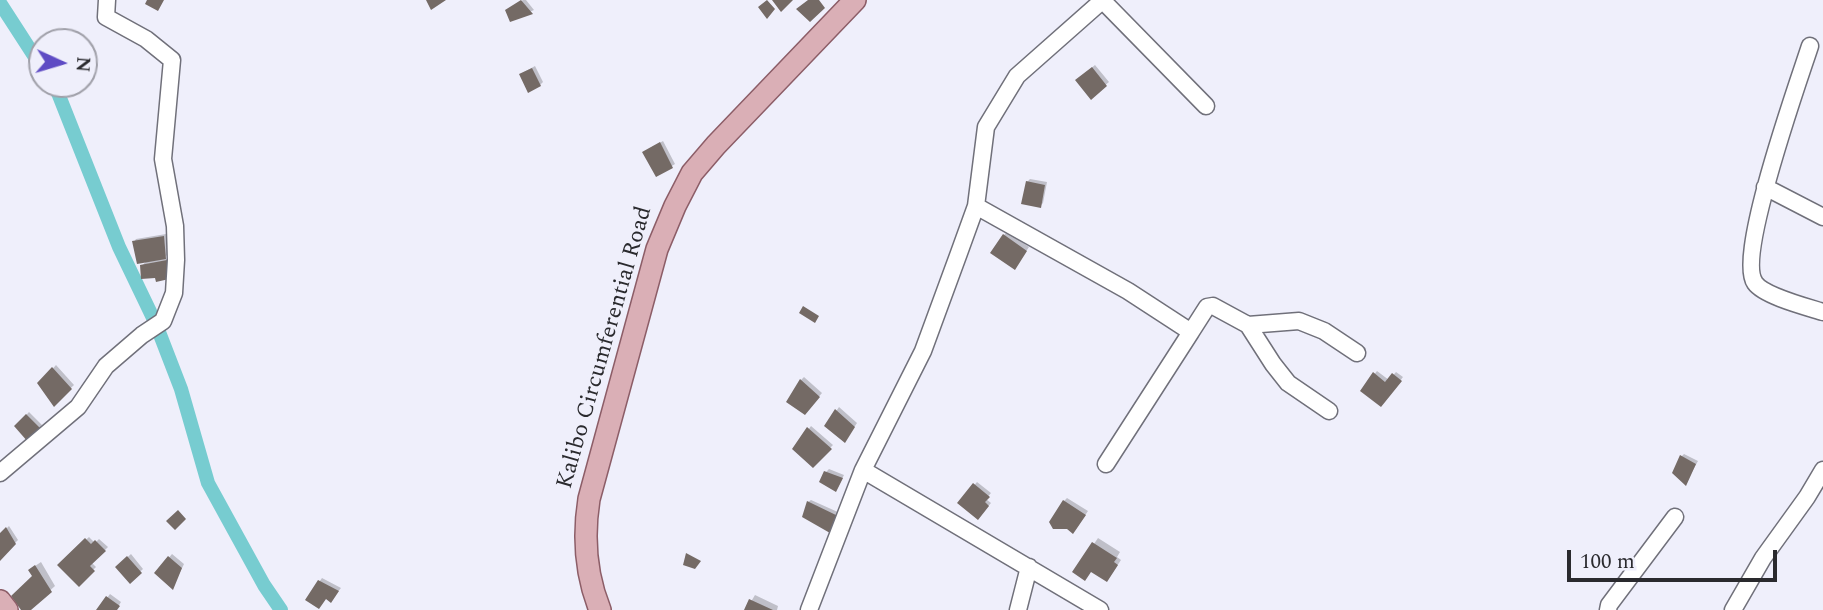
<!DOCTYPE html>
<style>
body{margin:0}
#map{position:relative;width:1823px;height:610px;overflow:hidden;background:#efeffb;font-family:Spectral,serif}
canvas{display:block}
.north{position:absolute;left:28px;top:28px;width:70px;height:70px;box-sizing:border-box;background:#efeffb;border:2px solid #a0a0a9;border-radius:50%;rotate:94deg;font-size:19px;font-weight:700;line-height:28px;text-align:center;color:#2a2a2e}
.north::after{content:'';display:block;margin:auto;width:24px;height:32px;background:#5e4bc4;clip-path:polygon(50% 0,100% 100%,50% 72%,0 100%)}
.scale{position:absolute;left:1567px;top:550px;width:210px;height:32px;box-sizing:border-box;border:4px solid #2a2a2e;border-top:0;padding-left:9px;font-size:21px;line-height:24px;white-space:nowrap;color:#2a2a2e;-webkit-text-stroke:5px #efeffb;paint-order:stroke}
</style>
<div id="map">
<canvas width="1823" height="610"></canvas>
<div class="north">N</div>
<div class="scale">100 m</div>
</div>
<script>
const context = document.querySelector('canvas').getContext('2d');
context.lineJoin = 'round';
function paint(path, color) {
  context.fillStyle = color;
  context.fill(path, 'evenodd');
}
function strokePath(path, color, width, dash) {
  context.strokeStyle = color;
  context.lineWidth = width;
  context.lineCap = dash ? 'butt' : 'round';
  context.setLineDash(dash || []);
  context.stroke(path);
}
function label(font, color, halo, rows, align = 'center') {
  context.font = font + ' Spectral,serif';
  context.lineWidth = 7;
  context.setLineDash([]);
  context.textBaseline = 'middle';
  context.strokeStyle = halo;
  context.fillStyle = color;
  for (const [text, x, y, turn = 0] of rows) {
    context.save();
    context.translate(x, y);
    context.rotate((+turn || 0) * Math.PI / 180);
    context.textAlign = isNaN(turn) ? turn : align;
    if (halo) context.strokeText(text, 0, 0);
    context.fillText(text, 0, 0);
    context.restore();
  }
}
paint(new Path2D(`
 M 523,0 L 526,0 L 534,10 L 511,20 L 510,8 Z
 M 1095,65 L 1109,82 L 1091,97 L 1080,77 Z
 M 535,66 L 543,82 L 540,85 L 524,72 Z
 M 663,141 L 675,164 L 657,175 L 647,150 Z
 M 1030,179 L 1047,182 L 1043,203 L 1040,206 L 1027,182 Z
 M 1007,232 L 1029,247 L 1017,265 L 1004,235 Z
 M 166,234 L 168,254 L 163,259 L 169,259 L 171,274 L 156,276 L 142,266 L 147,260 L 134,242 L 136,239 Z
 M 56,365 L 74,385 L 54,404 L 40,383 Z
 M 1377,371 L 1389,380 L 1396,372 L 1403,377 L 1384,402 L 1362,390 Z
 M 804,377 L 822,393 L 805,413 L 801,380 Z
 M 839,407 L 857,423 L 847,438 L 826,426 Z
 M 29,412 L 42,425 L 28,439 L 16,426 Z
 M 811,426 L 833,445 L 813,465 L 794,449 Z
 M 1684,454 L 1698,461 L 1686,483 L 1682,456 Z
 M 829,469 L 844,475 L 838,487 L 826,472 Z
 M 977,482 L 991,493 L 986,499 L 991,503 L 978,518 L 960,502 Z
 M 1067,498 L 1088,511 L 1076,529 L 1064,501 Z
 M 811,500 L 840,513 L 832,528 L 808,502 Z
 M 9,526 L 18,540 L 0,558 L 0,535 Z
 M 89,537 L 95,543 L 99,539 L 108,547 L 92,563 L 96,567 L 79,584 L 59,565 Z
 M 1098,538 L 1120,552 L 1117,557 L 1121,560 L 1111,575 L 1092,570 L 1075,572 Z
 M 131,554 L 143,569 L 130,581 L 117,567 Z
 M 172,554 L 184,564 L 173,587 L 156,573 Z
 M 41,562 L 55,586 L 28,610 L 23,610 L 35,566 Z
 M 322,578 L 341,588 L 333,598 L 307,599 Z
 M 110,594 L 121,602 L 116,610 L 98,610 Z
 M 755,595 L 778,606 L 777,610 L 746,610 Z`), '#0003');
strokePath(new Path2D(`
 M 0,3 L 42,68
 M 52,84 L 58,93 L 119,247 L 155,322
 M 159,332 L 181,389 L 208,483 L 264,585 L 281,610`), '#77ccd0', 14);
paint(new Path2D(`
 M 147,0 L 164,0 L 158,11 L 145,4 Z
 M 426,0 L 446,0 L 431,10 Z
 M 521,0 L 533,14 L 510,22 L 505,10 Z
 M 767,0 L 775,9 L 767,19 L 758,7 Z
 M 772,0 L 793,0 L 781,12 Z
 M 808,0 L 819,0 L 825,8 L 810,22 L 796,9 Z
 M 1092,67 L 1107,86 L 1091,100 L 1075,80 Z
 M 532,68 L 541,86 L 528,93 L 519,74 Z
 M 660,142 L 673,168 L 656,177 L 642,152 Z
 M 1026,181 L 1045,185 L 1041,208 L 1021,204 Z
 M 1003,234 L 1027,251 L 1015,270 L 990,253 Z
 M 164,236 L 166,259 L 137,264 L 132,241 Z
 M 167,260 L 169,279 L 156,282 L 155,278 L 141,279 L 140,265 Z
 M 803,306 L 819,316 L 815,323 L 799,313 Z
 M 52,367 L 72,389 L 54,407 L 37,383 Z
 M 1373,372 L 1385,382 L 1392,373 L 1402,381 L 1381,407 L 1360,391 Z
 M 800,379 L 820,397 L 805,415 L 786,402 Z
 M 835,409 L 855,427 L 845,443 L 824,426 Z
 M 26,414 L 40,428 L 28,442 L 14,426 Z
 M 807,427 L 832,449 L 813,468 L 792,449 Z
 M 1680,455 L 1696,464 L 1686,486 L 1672,473 Z
 M 824,471 L 843,478 L 836,492 L 819,482 Z
 M 973,483 L 990,497 L 985,502 L 989,506 L 978,520 L 957,503 Z
 M 1063,500 L 1086,515 L 1073,534 L 1067,529 L 1053,529 L 1049,522 Z
 M 807,501 L 838,516 L 830,533 L 802,517 Z
 M 178,510 L 186,519 L 175,530 L 166,521 Z
 M 6,527 L 16,544 L 0,561 L 0,533 Z
 M 85,538 L 91,544 L 95,540 L 106,551 L 90,566 L 95,571 L 79,587 L 57,565 Z
 M 1092,542 L 1117,558 L 1114,562 L 1118,565 L 1107,582 L 1091,572 L 1085,581 L 1072,572 Z
 M 686,553 L 701,561 L 695,569 L 683,565 Z
 M 127,556 L 142,573 L 130,584 L 115,567 Z
 M 168,556 L 182,568 L 173,590 L 154,573 Z
 M 35,565 L 52,592 L 31,610 L 21,610 L 11,596 L 32,576 L 28,570 Z
 M 318,580 L 339,591 L 331,603 L 326,599 L 319,609 L 305,600 Z
 M 106,596 L 120,606 L 117,610 L 96,610 Z
 M 749,599 L 773,610 L 744,610 Z`), '#746a65');
const minor = new Path2D(`
 M 1103,1 L 1206,106
 M 1810,46 C 1798,83 1736,256 1755,283 C 1764,296 1807,307 1823,312
 M 1765,187 L 1823,217
 M 976,206 L 1128,291 L 1191,332 L 1207,307 L 1213,306 L 1248,325 L 1299,321 L 1324,331 L 1357,353
 M 1248,325 L 1273,364 L 1288,383 L 1329,411
 M 1106,464 L 1191,332
 M 863,470 L 1100,610
 M 0,473 L 78,407 L 106,366 L 142,335 L 163,321 L 174,293 L 176,260 L 175,226 L 163,159 L 172,60 L 146,39 L 106,17 L 107,0
 M 809,610 L 863,470 L 923,351 L 959,253 L 976,206 L 986,127 L 1017,76 L 1103,0
 M 1018,610 L 1029,567
 M 1608,610 L 1609,605 L 1675,517
 M 1733,610 L 1763,558 L 1807,497 L 1823,470`);
const major = new Path2D(`
 M 0,601 L 7,610
 M 600,610 C 585,573 583,537 589,499 L 657,249 L 675,206 L 692,173 L 716,145 L 855,0`);
strokePath(minor, '#70707a', 19);
strokePath(major, '#8c5d67', 24);
strokePath(minor, '#fff', 16);
strokePath(major, '#daafb6', 21);
label('23px', '#2a2a2e', '#efeffb', [
 ["Kalibo Circumferential Road",606,348,-74]
]);
</script>
